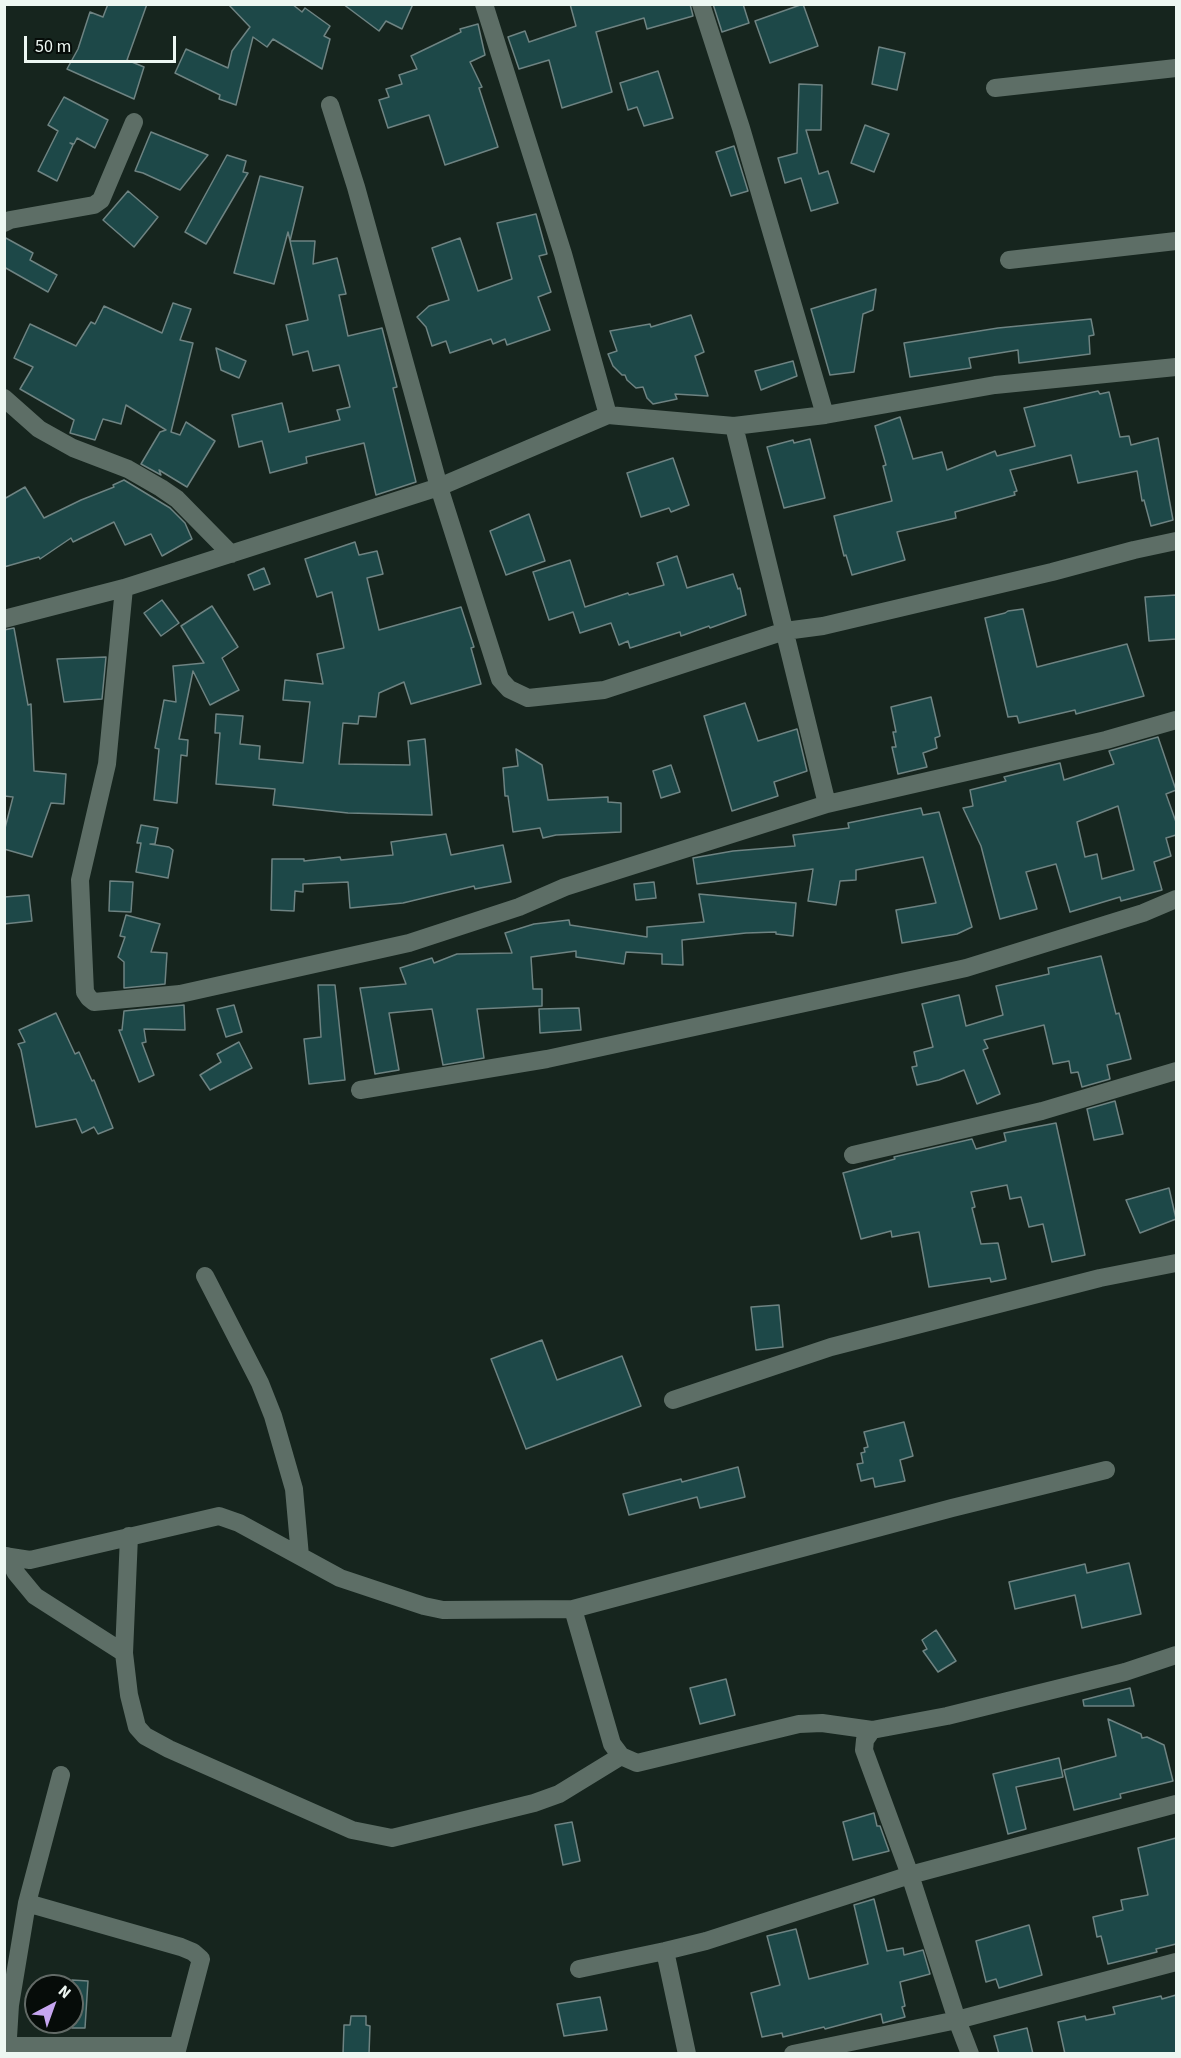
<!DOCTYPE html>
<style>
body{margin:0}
#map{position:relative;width:1181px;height:2058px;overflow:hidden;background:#16251e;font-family:"Source Sans 3",sans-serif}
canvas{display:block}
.frame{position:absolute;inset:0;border:6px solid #edf7f2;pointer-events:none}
.north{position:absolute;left:24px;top:1974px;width:60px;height:60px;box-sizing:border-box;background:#060c09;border:2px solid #626a66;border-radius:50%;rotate:41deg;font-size:16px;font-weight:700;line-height:24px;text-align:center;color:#edf7f2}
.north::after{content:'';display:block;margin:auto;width:21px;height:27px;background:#c6a6f0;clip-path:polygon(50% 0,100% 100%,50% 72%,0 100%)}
.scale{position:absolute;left:24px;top:36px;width:152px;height:27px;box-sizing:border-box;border:3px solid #edf7f2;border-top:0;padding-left:8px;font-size:18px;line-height:21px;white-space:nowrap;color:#edf7f2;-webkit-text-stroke:4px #060c09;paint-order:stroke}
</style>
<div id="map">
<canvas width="1181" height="2058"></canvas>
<div class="frame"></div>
<div class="north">N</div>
<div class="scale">50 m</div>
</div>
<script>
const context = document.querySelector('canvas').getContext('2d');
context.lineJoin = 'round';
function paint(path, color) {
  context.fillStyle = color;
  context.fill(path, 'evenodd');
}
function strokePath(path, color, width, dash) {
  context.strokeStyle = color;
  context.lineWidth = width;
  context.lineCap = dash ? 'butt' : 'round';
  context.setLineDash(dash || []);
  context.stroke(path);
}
const building = new Path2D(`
 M 108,4 L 147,4 L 127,60 L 144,67 L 134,99 L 67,69 L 78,49 L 90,12 L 103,17 Z
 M 228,4 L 292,4 L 302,12 L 305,8 L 330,26 L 324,36 L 330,39 L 322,69 L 273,39 L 267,47 L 253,37 L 236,105 L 219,99 L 220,95 L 175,73 L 186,49 L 228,68 L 232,51 L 250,27 Z
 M 343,4 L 413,4 L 402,29 L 386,21 L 379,31 Z
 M 570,4 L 690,4 L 693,16 L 647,29 L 644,18 L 596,32 L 612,92 L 562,108 L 549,60 L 519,69 L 508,37 L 525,31 L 529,42 L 576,26 Z
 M 713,4 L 743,4 L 749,23 L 722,32 Z
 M 803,4 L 818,46 L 770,63 L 755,21 Z
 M 478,24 L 485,55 L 470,62 L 482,87 L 479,88 L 498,147 L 445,165 L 429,115 L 388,128 L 379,100 L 389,97 L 386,89 L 402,84 L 399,75 L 417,69 L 411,56 L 461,32 L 460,29 Z
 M 879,47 L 905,53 L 897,90 L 872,84 Z
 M 658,71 L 673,118 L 644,126 L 637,107 L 628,110 L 620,83 Z
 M 799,84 L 822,85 L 821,130 L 806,130 L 819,174 L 828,171 L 838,203 L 811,211 L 801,178 L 785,183 L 778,158 L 797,153 Z
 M 64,97 L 108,120 L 95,148 L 77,138 L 74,144 L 70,143 L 73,145 L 57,181 L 38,171 L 58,131 L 48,125 Z
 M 865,125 L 889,134 L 874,172 L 851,163 Z
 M 151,132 L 208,155 L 180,190 L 143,173 L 135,171 Z
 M 734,146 L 748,191 L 731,196 L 716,152 Z
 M 227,155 L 246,161 L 243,172 L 248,173 L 206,244 L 185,232 Z
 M 260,176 L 303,187 L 290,241 L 315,241 L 313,264 L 337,258 L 346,294 L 339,295 L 348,336 L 382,328 L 397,387 L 393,388 L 416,482 L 376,495 L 364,443 L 306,457 L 307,463 L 270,473 L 262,441 L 239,447 L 232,415 L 282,403 L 289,432 L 340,420 L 337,410 L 350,407 L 339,365 L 313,371 L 308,351 L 293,355 L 286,325 L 308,320 L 288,232 L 274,284 L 234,273 Z
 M 128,191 L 158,217 L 134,247 L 103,220 Z
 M 536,214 L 547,254 L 539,256 L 551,292 L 538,297 L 550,330 L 507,345 L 505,339 L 493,344 L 491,339 L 450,353 L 446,341 L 432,346 L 426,327 L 417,317 L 429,306 L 449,300 L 432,248 L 460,238 L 478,291 L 512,279 L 497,223 Z
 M 4,237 L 33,253 L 30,260 L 57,275 L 48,292 L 4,267 Z
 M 876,289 L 873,310 L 863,314 L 854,372 L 830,375 L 811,309 Z
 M 173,303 L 191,309 L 180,340 L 193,343 L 171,432 L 180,435 L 186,422 L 215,441 L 187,487 L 159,470 L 161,475 L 141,464 L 160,432 L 166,430 L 126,405 L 121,424 L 103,419 L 95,440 L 70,433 L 74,420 L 20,389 L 33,367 L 14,358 L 30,324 L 76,346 L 91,322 L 95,324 L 104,306 L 162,333 Z
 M 691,315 L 704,352 L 695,356 L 708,396 L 675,394 L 677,399 L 653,404 L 647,398 L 643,387 L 636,388 L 627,380 L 625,375 L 622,375 L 613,366 L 608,354 L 617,351 L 610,331 L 650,324 L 651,327 Z
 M 1091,319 L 1094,335 L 1089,336 L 1090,354 L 1019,363 L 1018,350 L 969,358 L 971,368 L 910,377 L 904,343 L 998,328 Z
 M 216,348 L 246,361 L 239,378 L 221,370 Z
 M 793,361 L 797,376 L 761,390 L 755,371 Z
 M 1098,391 L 1100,394 L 1109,392 L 1120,437 L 1129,436 L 1131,445 L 1158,438 L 1173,520 L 1151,526 L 1144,500 L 1142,501 L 1137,471 L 1078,483 L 1071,455 L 1010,470 L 1017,491 L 1014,492 L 1015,495 L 955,512 L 956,518 L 897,532 L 905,560 L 852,575 L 846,555 L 844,556 L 834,516 L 892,501 L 883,466 L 886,465 L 875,426 L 900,417 L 913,459 L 942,452 L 947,470 L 995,451 L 997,456 L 1035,446 L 1024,408 Z
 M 810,439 L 825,498 L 784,508 L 767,447 L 793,440 L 794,443 Z
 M 673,458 L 689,505 L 671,512 L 669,508 L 641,517 L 627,473 Z
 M 124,480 L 170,508 L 185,523 L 192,539 L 162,556 L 151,534 L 125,545 L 114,522 L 73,542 L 71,538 L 40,559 L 39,557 L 4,567 L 4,499 L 25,487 L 44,518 L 81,500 L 114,487 L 113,485 Z
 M 529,514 L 545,561 L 506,575 L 490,531 Z
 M 355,542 L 359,555 L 377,551 L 383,574 L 367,578 L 379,630 L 461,607 L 474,647 L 471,648 L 481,684 L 411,704 L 404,682 L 379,693 L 376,717 L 359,716 L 358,724 L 343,723 L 339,764 L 410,765 L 408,741 L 425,739 L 432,815 L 348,813 L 273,805 L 275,789 L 216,784 L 220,733 L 215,733 L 216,714 L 243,716 L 240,744 L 260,746 L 259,759 L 303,763 L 310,702 L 283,700 L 285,680 L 323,684 L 317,654 L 344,648 L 332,592 L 317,597 L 305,559 Z
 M 677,556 L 687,588 L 733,574 L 738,589 L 740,588 L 746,615 L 710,628 L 709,626 L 681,636 L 680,632 L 630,648 L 628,641 L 619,645 L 611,623 L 580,633 L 573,612 L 549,620 L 533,572 L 570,560 L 585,607 L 628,593 L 629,595 L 664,585 L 657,563 Z
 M 264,568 L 270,584 L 254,590 L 248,575 Z
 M 1176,595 L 1176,639 L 1149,641 L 1145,597 Z
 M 162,600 L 179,623 L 161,636 L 144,613 Z
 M 212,606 L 238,647 L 222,658 L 239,690 L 210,705 L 193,671 L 179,739 L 188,740 L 187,756 L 181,755 L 177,803 L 154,800 L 159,749 L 155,748 L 164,700 L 176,702 L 173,666 L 204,663 L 181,626 Z
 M 1023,609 L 1037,667 L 1127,644 L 1144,696 L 1076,714 L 1075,710 L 1019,723 L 1017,716 L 1008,717 L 985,618 L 1005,613 L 1008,611 Z
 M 14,628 L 28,705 L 31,704 L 34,771 L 66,774 L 64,804 L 51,803 L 32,857 L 4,849 L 4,832 L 13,797 L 4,796 L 4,630 Z
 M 106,657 L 102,699 L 64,702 L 57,659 Z
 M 931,697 L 940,736 L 935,738 L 937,748 L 923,753 L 927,767 L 898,774 L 892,747 L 896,747 L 893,732 L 896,732 L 891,707 Z
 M 745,703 L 758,741 L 797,729 L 807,771 L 774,782 L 778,796 L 732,811 L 704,716 Z
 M 1158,737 L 1176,790 L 1166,794 L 1176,822 L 1176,835 L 1166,838 L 1171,856 L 1154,862 L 1162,890 L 1121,901 L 1120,897 L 1070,912 L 1056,864 L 1026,872 L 1037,909 L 1000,919 L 981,846 L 963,808 L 973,806 L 970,790 L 1006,781 L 1004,777 L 1060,763 L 1064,780 L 1114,764 L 1109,751 ZM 1118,806 L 1134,870 L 1102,879 L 1097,854 L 1085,857 L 1077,822 Z
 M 516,749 L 542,765 L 548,800 L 608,797 L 608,802 L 621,803 L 621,832 L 556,835 L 543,838 L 540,828 L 513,832 L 508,796 L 505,796 L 503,768 L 518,766 Z
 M 671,765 L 680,792 L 661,798 L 653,771 Z
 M 921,808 L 923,815 L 939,812 L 972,927 L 957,934 L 902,943 L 896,910 L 936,903 L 923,857 L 856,870 L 856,880 L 840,881 L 836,905 L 808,901 L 813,869 L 697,884 L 693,858 L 733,851 L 795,846 L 793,835 L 849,828 L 848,823 Z
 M 141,825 L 158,828 L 155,844 L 150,844 L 169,847 L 173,850 L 168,878 L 136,872 L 141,843 L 137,843 Z
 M 446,834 L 451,855 L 503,845 L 511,882 L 475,889 L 474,886 L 403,903 L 350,908 L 348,882 L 303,884 L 303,892 L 295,891 L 294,911 L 271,910 L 272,859 L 304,859 L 304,861 L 340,857 L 341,860 L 393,855 L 391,842 Z
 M 110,881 L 133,882 L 131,912 L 109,911 Z
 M 654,882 L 656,898 L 636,900 L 634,884 Z
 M 699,894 L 796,903 L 793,936 L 776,934 L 776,932 L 746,933 L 682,940 L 683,965 L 662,964 L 662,954 L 626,952 L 624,964 L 576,957 L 576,951 L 531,957 L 533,989 L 542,989 L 542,1006 L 477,1009 L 484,1058 L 443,1065 L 432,1009 L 389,1013 L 399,1070 L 375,1074 L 360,988 L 406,984 L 400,968 L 432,958 L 434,963 L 457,954 L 512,953 L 505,933 L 534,924 L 569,920 L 570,925 L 647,937 L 647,927 L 704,922 Z
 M 29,895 L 32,921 L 4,924 L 4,897 Z
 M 126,915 L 160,924 L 151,952 L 167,953 L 165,984 L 124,988 L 124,962 L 118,957 L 125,937 L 120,936 Z
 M 1101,956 L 1116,1014 L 1119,1013 L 1131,1059 L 1107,1065 L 1110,1079 L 1082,1087 L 1078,1072 L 1071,1073 L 1069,1061 L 1053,1064 L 1044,1025 L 984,1040 L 988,1048 L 983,1050 L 1000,1094 L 977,1104 L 964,1070 L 939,1080 L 917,1085 L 912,1067 L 917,1066 L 914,1052 L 933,1047 L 922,1004 L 959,995 L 966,1026 L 1003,1015 L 996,986 L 1049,974 L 1048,968 Z
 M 318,985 L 335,985 L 345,1080 L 309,1084 L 304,1039 L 321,1037 Z
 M 184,1005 L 185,1030 L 144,1029 L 146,1042 L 142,1043 L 154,1075 L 139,1082 L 119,1030 L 122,1030 L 124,1011 Z
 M 234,1005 L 242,1032 L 226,1037 L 217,1009 Z
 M 579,1008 L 581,1030 L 540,1033 L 539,1009 Z
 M 56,1013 L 75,1054 L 79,1052 L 92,1081 L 94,1080 L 113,1128 L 98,1134 L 94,1127 L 82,1133 L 76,1119 L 36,1127 L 21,1050 L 18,1044 L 25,1042 L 19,1030 Z
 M 239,1042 L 252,1068 L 210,1090 L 200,1075 L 221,1062 L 217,1054 Z
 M 1115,1101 L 1123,1134 L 1094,1140 L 1087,1109 Z
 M 1056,1123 L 1085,1255 L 1052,1262 L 1043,1224 L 1029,1227 L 1021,1197 L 1010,1199 L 1007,1185 L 971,1192 L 975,1207 L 972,1208 L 981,1244 L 998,1243 L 1006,1279 L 991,1282 L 990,1278 L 929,1287 L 919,1232 L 892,1237 L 891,1231 L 861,1239 L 843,1173 L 895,1159 L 894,1157 L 972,1139 L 976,1149 L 1006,1141 L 1004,1133 Z
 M 1169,1188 L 1176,1219 L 1140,1233 L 1126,1200 Z
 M 779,1305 L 783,1347 L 756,1350 L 751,1307 Z
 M 542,1340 L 557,1380 L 622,1356 L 641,1406 L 526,1449 L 491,1359 Z
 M 904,1422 L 913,1456 L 900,1460 L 905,1481 L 875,1487 L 873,1478 L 861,1481 L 857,1464 L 863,1463 L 861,1453 L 865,1452 L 864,1448 L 868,1447 L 864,1432 Z
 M 738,1467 L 745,1497 L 700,1508 L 697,1497 L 629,1515 L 623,1494 L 681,1479 L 682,1482 Z
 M 1129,1563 L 1141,1614 L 1082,1628 L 1075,1595 L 1015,1609 L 1009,1582 L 1085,1564 L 1087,1573 Z
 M 936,1630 L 956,1661 L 938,1672 L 923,1651 L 927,1649 L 922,1640 Z
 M 726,1679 L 735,1715 L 700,1724 L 690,1688 Z
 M 1130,1688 L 1134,1706 L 1084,1706 L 1083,1700 Z
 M 1108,1719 L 1141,1734 L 1142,1738 L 1147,1737 L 1164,1745 L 1173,1781 L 1120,1794 L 1121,1798 L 1074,1810 L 1064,1770 L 1116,1756 Z
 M 1059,1758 L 1063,1777 L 1016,1787 L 1026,1829 L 1008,1834 L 993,1774 Z
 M 874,1813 L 877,1826 L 880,1826 L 889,1851 L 853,1860 L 843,1822 Z
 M 572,1822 L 580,1861 L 563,1865 L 555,1825 Z
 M 1176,1838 L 1176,1944 L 1156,1949 L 1157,1952 L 1108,1964 L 1101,1936 L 1097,1937 L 1093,1917 L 1123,1910 L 1121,1900 L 1148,1895 L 1138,1848 Z
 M 874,1899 L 887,1951 L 903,1948 L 904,1955 L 923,1950 L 930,1974 L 900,1982 L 905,2006 L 902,2007 L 905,2017 L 883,2023 L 881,2014 L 825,2029 L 824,2027 L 783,2037 L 782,2033 L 762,2037 L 751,1993 L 780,1985 L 767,1936 L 796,1929 L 809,1979 L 868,1964 L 854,1905 Z
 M 1029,1925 L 1042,1975 L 999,1988 L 996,1979 L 986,1982 L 976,1941 Z
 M 72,1980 L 88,1981 L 85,2028 L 72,2028 Z
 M 1176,1995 L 1176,2054 L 1065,2054 L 1058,2022 L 1085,2016 L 1086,2020 L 1115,2014 L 1113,2007 L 1161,1996 L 1162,1999 Z
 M 600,1997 L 607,2030 L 564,2036 L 557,2004 Z
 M 351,2016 L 366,2016 L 366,2025 L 370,2026 L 369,2054 L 343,2054 L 344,2025 L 350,2025 Z
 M 1027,2028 L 1033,2054 L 999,2054 L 994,2036 Z`);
paint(building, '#1d4848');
strokePath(building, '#6e8382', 1.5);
strokePath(new Path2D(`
 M 484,4 L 563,254 L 608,415
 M 701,4 L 741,128 L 825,415
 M 995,88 L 1176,68
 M 330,105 L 356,187 L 439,487 L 500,679 L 509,689 L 528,698 L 604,690 L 785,631 L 823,626 L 1052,572 L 1134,550 L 1176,541
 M 4,223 L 10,220 L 94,205 L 101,200 L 134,122
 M 1009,260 L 1176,241
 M 4,398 L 39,429 L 73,448 L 128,469 L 161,488 L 177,499 L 231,554
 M 734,426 L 827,804 L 1106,740 L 1176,720
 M 124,588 L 107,764 L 80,880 L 85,992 L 89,998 L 94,1002 L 180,994 L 409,943 L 519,907 L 565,887 L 827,804
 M 4,619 L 124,588 L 439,487 L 608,415 L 734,426 L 825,415 L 995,385 L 1176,367
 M 360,1090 L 547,1059 L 966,968 L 1143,913 L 1176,899
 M 853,1155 L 1042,1111 L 1176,1071
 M 205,1276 L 260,1383 L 273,1416 L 294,1489 L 300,1556
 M 673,1400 L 831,1347 L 1100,1278 L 1176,1263
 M 129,1536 L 124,1653 L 129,1695 L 137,1727 L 145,1736 L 169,1749 L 352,1830 L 392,1838 L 534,1803 L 559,1794 L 621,1756
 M 4,1556 L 30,1560 L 219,1516 L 239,1523 L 340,1578 L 424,1606 L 443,1610 L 573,1609 L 952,1508 L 1106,1470
 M 7,1556 L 16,1573 L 35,1596 L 124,1653
 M 573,1609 L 612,1744 L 621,1756 L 637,1763 L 799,1724 L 822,1723 L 872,1730
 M 1176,1655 L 1125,1672 L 947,1716 L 872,1730 L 865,1740 L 864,1750 L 910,1875 L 1176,1804
 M 27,1903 L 181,1947 L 193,1952 L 201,1959 L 176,2054
 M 665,1951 L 687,2054
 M 579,1969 L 665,1951 L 706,1941 L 910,1875 L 957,2020 L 793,2054
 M 7,2046 L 178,2046
 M 7,2054 L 10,2005 L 27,1903 L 61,1775
 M 970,2054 L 957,2020 L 1176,1962`), '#5d6e66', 18);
</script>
